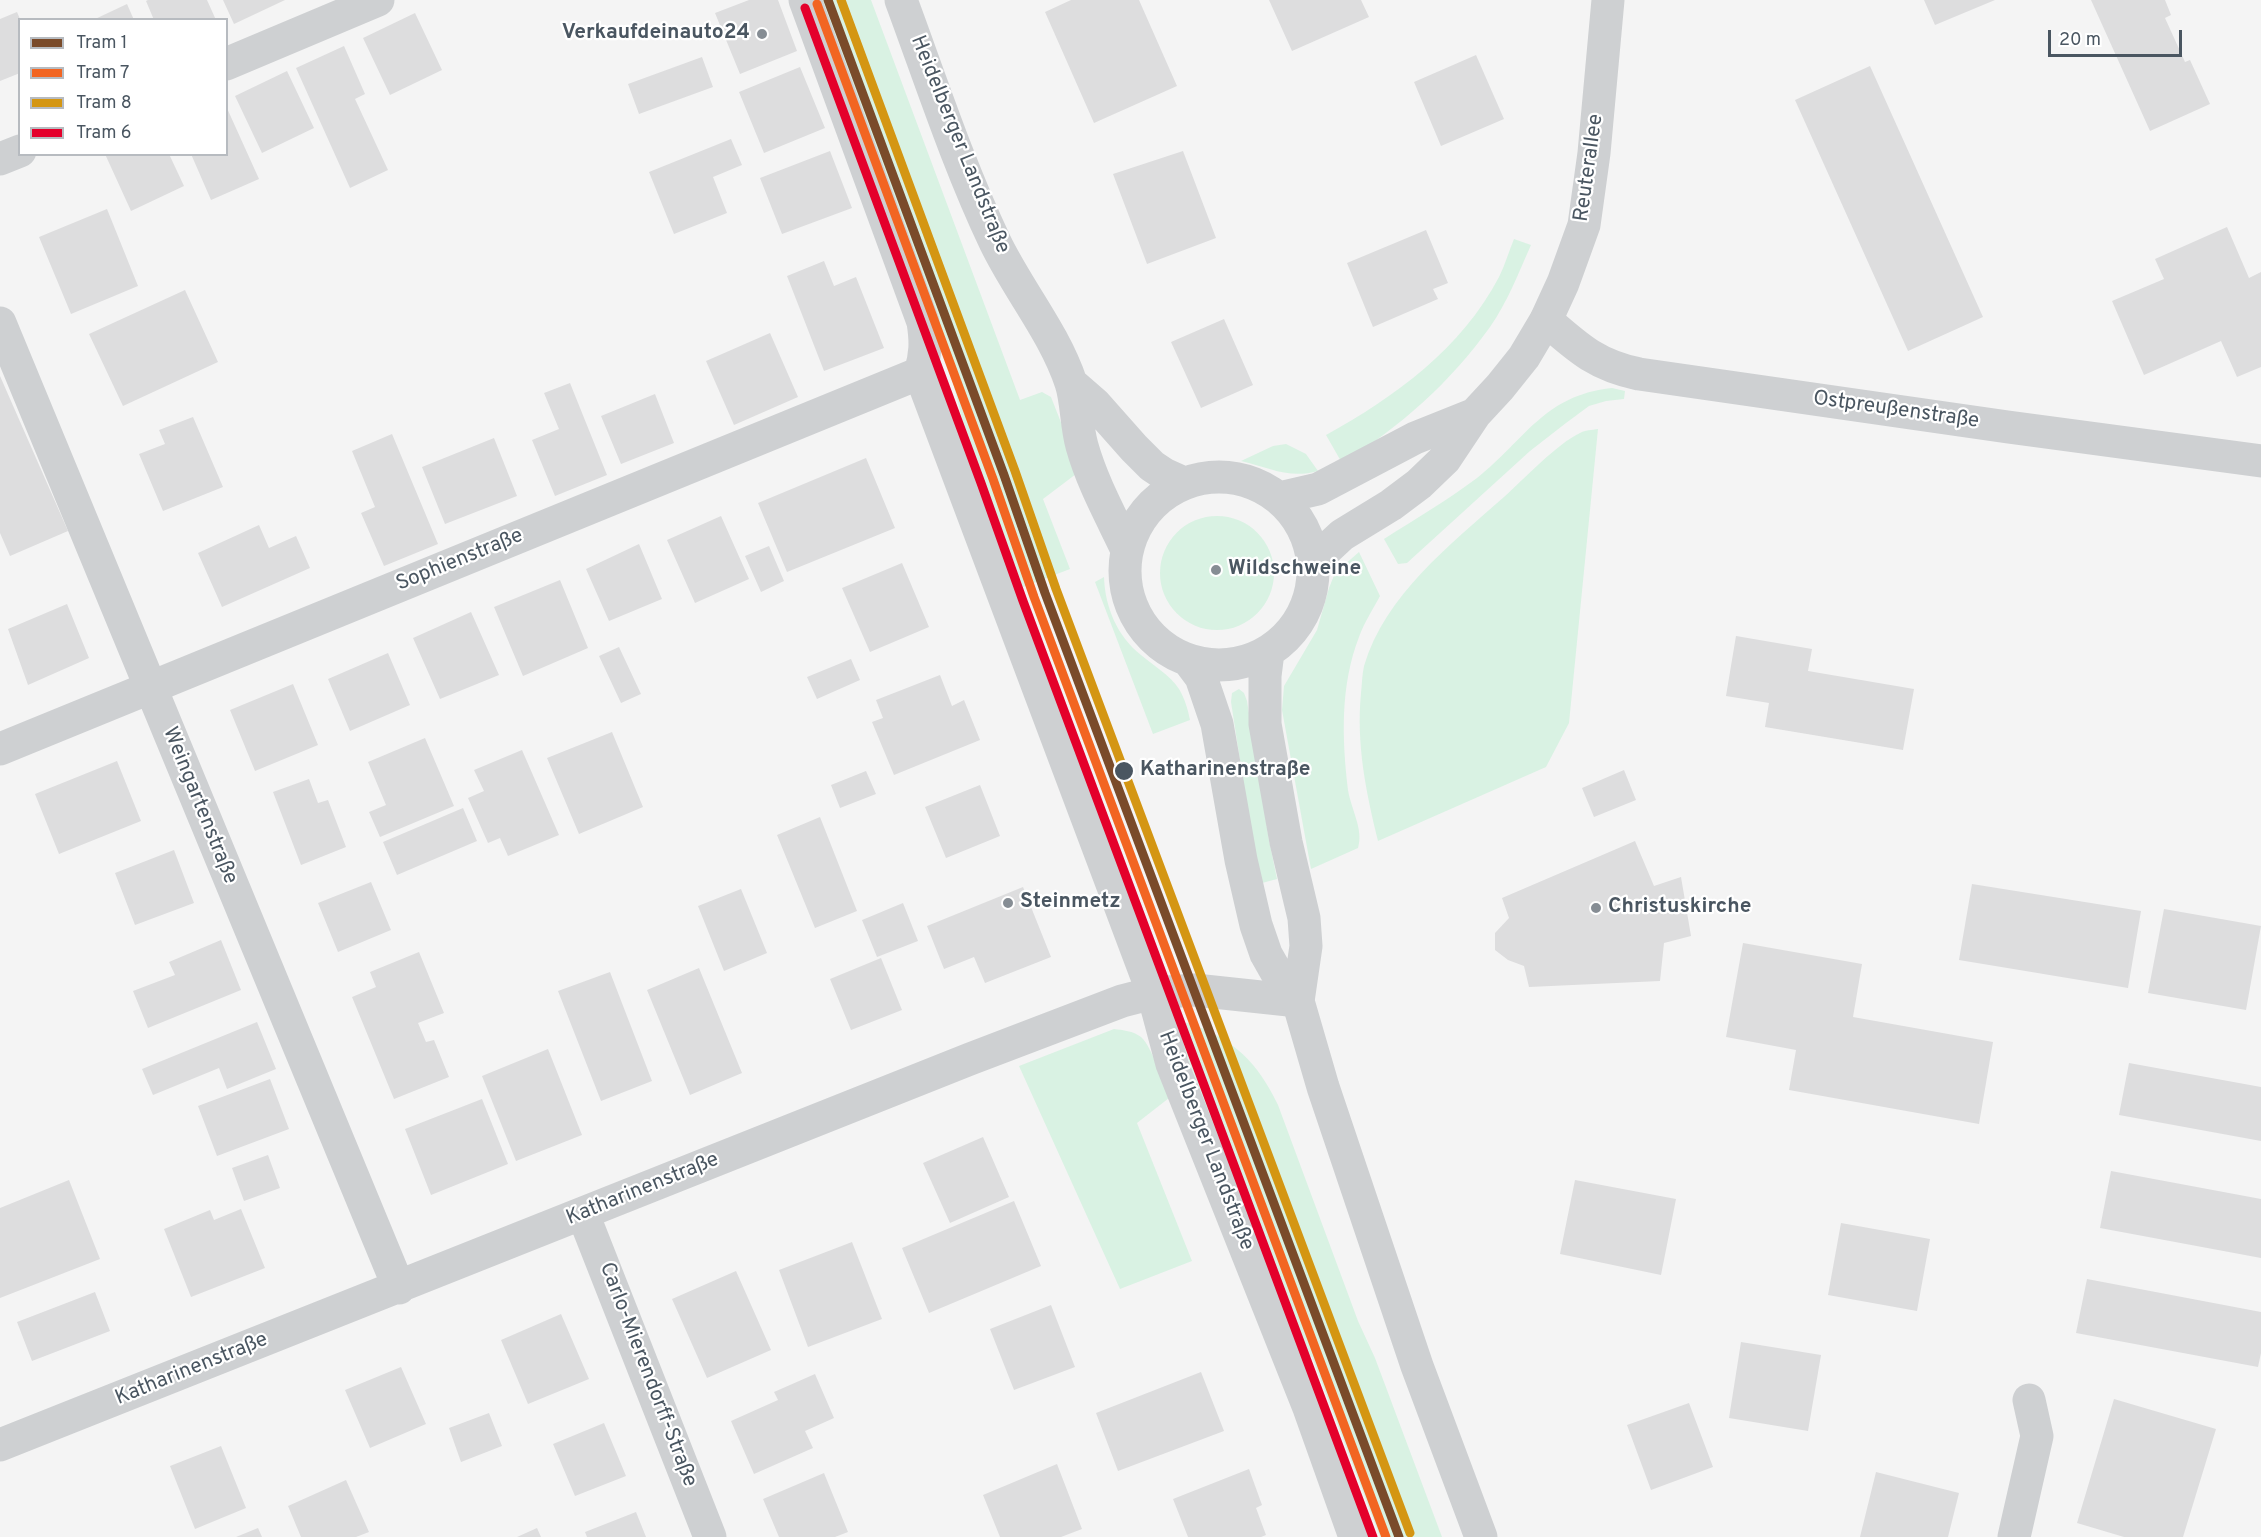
<!DOCTYPE html>
<meta charset="utf-8">
<style>
body{margin:0}
#map{position:relative;width:2261px;height:1537px;overflow:hidden;background:#f4f4f4;font-family:Overpass,sans-serif}
canvas{display:block}
.legend{position:absolute;left:18px;top:18px;width:210px;height:138px;box-sizing:border-box;background:#fff;border:2px solid #b7bbc0;margin:0;padding:8px 10px;list-style:none;font-size:18px;color:#4a5661}
.legend li{display:flex;align-items:center;gap:12px;height:30px}
.legend b{width:30px;border:2px solid #b7bbc0}
.scale{position:absolute;left:2048px;top:30px;width:134px;height:27px;box-sizing:border-box;border:3px solid #4a5661;border-top:0;padding-left:8px;font-size:18px;line-height:21px;white-space:nowrap;color:#4a5661;-webkit-text-stroke:4px #fff;paint-order:stroke}
</style>
<div id="map">
<canvas width="2261" height="1537"></canvas>
<ul class="legend">
<li><b style="height:8px;background:#7a4b2a"></b>Tram 1</li>
<li><b style="height:8px;background:#f26522"></b>Tram 7</li>
<li><b style="height:8px;background:#d49613"></b>Tram 8</li>
<li><b style="height:8px;background:#e4002b"></b>Tram 6</li>
</ul>
<div class="scale">20 m</div>
</div>
<script>
const context = document.querySelector('canvas').getContext('2d');
context.lineJoin = 'round';
function paint(path, color) {
  context.fillStyle = color;
  context.fill(path, 'evenodd');
}
function strokePath(path, color, width, dash) {
  context.strokeStyle = color;
  context.lineWidth = width;
  context.lineCap = dash ? 'butt' : 'round';
  context.setLineDash(dash || []);
  context.stroke(path);
}
function label(font, color, halo, rows, align = 'center') {
  context.font = font + ' Overpass,sans-serif';
  context.lineWidth = 4.5;
  context.setLineDash([]);
  context.textBaseline = 'middle';
  context.strokeStyle = halo;
  context.fillStyle = color;
  for (const [text, x, y, turn = 0] of rows) {
    context.save();
    context.translate(x, y);
    context.rotate((+turn || 0) * Math.PI / 180);
    context.textAlign = isNaN(turn) ? turn : align;
    if (halo) context.strokeText(text, 0, 0);
    context.fillText(text, 0, 0);
    context.restore();
  }
}
paint(new Path2D(`
 M 816,0 L 871,0 L 1020,400 L 1042,392 L 1051,397 L 1080,471 L 1043,499 L 1070,569 L 1023,587 L 964,427 L 949,366 L 936,330 Z
 M 1514,239 L 1531,245 C 1519,272 1507,303 1490,327 C 1450,383 1400,427 1342,463 L 1326,435 C 1395,397 1462,348 1499,277 C 1505,265 1509,251 1514,239 Z
 M 1612,388 L 1625,391 L 1624,399 L 1606,401 L 1589,406 L 1566,423 L 1530,451 L 1407,563 L 1398,564 L 1384,539 C 1415,519 1448,500 1477,478 C 1525,440 1544,395 1612,388 Z
 M 1598,429 L 1569,723 L 1546,767 L 1378,841 C 1366,792 1356,744 1361,693 C 1362,684 1362,675 1364,666 C 1385,595 1451,544 1504,497 C 1524,479 1558,443 1580,433 C 1585,430 1592,430 1598,429 Z
 M 1286,444 L 1306,454 L 1318,471 C 1289,479 1270,468 1241,461 L 1273,446 Z
 M1160 573a57 57 0 1 1 114 0a57 57 0 1 1-114 0Z
 M 1359,552 L 1380,596 C 1373,609 1364,623 1359,637 C 1340,686 1342,739 1348,790 C 1351,809 1364,830 1358,848 L 1311,869 L 1282,710 L 1284,686 L 1317,630 L 1329,588 L 1335,573 Z
 M 1104,577 C 1105,607 1117,636 1141,655 C 1154,666 1170,675 1179,689 C 1185,699 1188,710 1190,720 L 1153,734 L 1095,582 Z
 M 1239,689 L 1244,693 L 1247,701 L 1269,840 L 1277,879 L 1262,883 L 1250,825 L 1231,702 L 1232,693 Z
 M 1189,1023 C 1234,1039 1258,1063 1278,1105 L 1358,1321 L 1375,1358 L 1442,1537 L 1380,1537 L 1312,1357 L 1299,1350 L 1295,1343 L 1175,1024 Z
 M 1114,1029 C 1123,1030 1133,1031 1141,1037 C 1153,1048 1162,1082 1169,1098 L 1137,1123 L 1192,1261 L 1120,1289 L 1019,1066 Z`), '#d9f2e3');
paint(new Path2D(`
 M 148,0 L 207,0 L 216,20 L 154,20 L 146,1 Z
 M 223,0 L 285,0 L 234,24 Z
 M 749,0 L 778,0 L 797,51 L 740,74 L 715,13 Z
 M 1071,0 L 1139,0 L 1177,86 L 1094,123 L 1045,12 Z
 M 1269,0 L 1361,0 L 1369,17 L 1292,51 Z
 M 1924,0 L 1995,0 L 1935,25 Z
 M 2091,0 L 2165,0 L 2171,15 L 2165,18 L 2185,62 L 2190,60 L 2210,104 L 2150,131 Z
 M 127,4 L 134,20 L 93,20 Z
 M 17,12 L 20,19 L 20,73 L 0,81 L 0,19 Z
 M 415,13 L 442,70 L 390,95 L 363,38 Z
 M 344,46 L 365,94 L 355,99 L 388,170 L 350,188 L 296,68 Z
 M 1476,55 L 1504,119 L 1441,146 L 1414,82 Z
 M 702,57 L 713,87 L 639,114 L 628,84 Z
 M 1870,66 L 1983,317 L 1908,351 L 1795,100 Z
 M 800,67 L 825,128 L 764,153 L 739,92 Z
 M 287,71 L 314,128 L 262,153 L 235,96 Z
 M 226,106 L 259,179 L 211,200 L 191,154 L 226,154 Z
 M 731,139 L 742,165 L 713,177 L 727,213 L 674,234 L 649,172 Z
 M 830,151 L 852,208 L 782,234 L 760,178 Z
 M 1183,151 L 1216,238 L 1147,264 L 1113,174 Z
 M 105,154 L 169,154 L 184,186 L 131,211 Z
 M 107,209 L 138,286 L 71,314 L 39,237 Z
 M 2227,227 L 2249,278 L 2261,272 L 2261,367 L 2237,377 L 2221,341 L 2144,375 L 2112,301 L 2164,279 L 2155,259 Z
 M 1426,230 L 1448,283 L 1433,289 L 1438,299 L 1373,327 L 1347,263 Z
 M 824,261 L 834,286 L 856,277 L 884,348 L 824,371 L 787,276 Z
 M 185,290 L 218,362 L 123,406 L 89,334 Z
 M 1224,319 L 1253,385 L 1201,408 L 1171,342 Z
 M 770,333 L 798,397 L 734,425 L 706,361 Z
 M 0,376 L 68,531 L 10,556 L 0,533 Z
 M 570,383 L 607,475 L 555,496 L 532,440 L 559,429 L 544,393 Z
 M 655,394 L 674,443 L 621,464 L 601,416 Z
 M 193,417 L 223,487 L 163,511 L 139,454 L 165,444 L 159,430 Z
 M 392,434 L 438,544 L 384,566 L 361,513 L 375,507 L 352,451 Z
 M 494,438 L 517,496 L 445,524 L 422,467 Z
 M 866,458 L 895,528 L 787,572 L 758,503 Z
 M 721,516 L 749,579 L 695,603 L 667,540 Z
 M 259,525 L 269,548 L 296,536 L 310,568 L 222,607 L 198,553 Z
 M 639,544 L 662,599 L 609,621 L 586,569 Z
 M 769,546 L 784,581 L 761,592 L 745,556 Z
 M 902,563 L 929,627 L 870,652 L 842,588 Z
 M 560,580 L 588,648 L 523,676 L 494,607 Z
 M 67,604 L 89,658 L 28,685 L 8,629 Z
 M 471,612 L 499,675 L 440,699 L 413,638 Z
 M 1736,636 L 1812,649 L 1808,671 L 1914,689 L 1903,750 L 1765,727 L 1769,703 L 1726,696 Z
 M 619,647 L 641,694 L 621,703 L 599,656 Z
 M 388,653 L 410,705 L 350,731 L 328,679 Z
 M 851,659 L 860,680 L 817,699 L 807,677 Z
 M 940,675 L 952,706 L 964,700 L 980,740 L 894,775 L 872,722 L 883,718 L 876,700 Z
 M 293,684 L 318,745 L 255,771 L 230,710 Z
 M 612,732 L 643,807 L 579,834 L 547,758 Z
 M 425,738 L 454,806 L 380,837 L 369,812 L 386,805 L 368,762 Z
 M 522,750 L 559,835 L 508,856 L 500,838 L 488,843 L 468,798 L 484,791 L 474,770 Z
 M 117,761 L 141,821 L 59,854 L 35,794 Z
 M 1624,770 L 1636,800 L 1594,817 L 1582,788 Z
 M 866,771 L 876,794 L 840,808 L 831,785 Z
 M 309,779 L 318,803 L 328,800 L 346,847 L 301,865 L 273,792 Z
 M 980,785 L 1000,836 L 946,858 L 925,807 Z
 M 463,808 L 477,841 L 397,875 L 383,842 Z
 M 820,817 L 857,911 L 815,928 L 777,835 Z
 M 1635,841 L 1654,886 L 1681,877 L 1691,936 L 1664,943 L 1660,981 L 1529,987 L 1524,966 L 1508,960 L 1495,950 L 1495,933 L 1509,918 L 1502,898 Z
 M 174,850 L 194,903 L 135,925 L 115,873 Z
 M 371,882 L 391,930 L 338,952 L 318,903 Z
 M 1972,884 L 2141,911 L 2128,988 L 1959,960 Z
 M 1023,887 L 1051,957 L 985,983 L 974,957 L 944,969 L 927,926 Z
 M 741,889 L 767,953 L 724,971 L 698,906 Z
 M 903,903 L 918,941 L 877,957 L 862,920 Z
 M 2164,909 L 2261,926 L 2246,1010 L 2148,993 Z
 M 221,940 L 241,990 L 148,1028 L 133,991 L 175,975 L 169,962 Z
 M 1743,943 L 1862,964 L 1853,1017 L 1993,1042 L 1979,1124 L 1789,1090 L 1796,1050 L 1726,1037 Z
 M 419,952 L 444,1013 L 418,1023 L 426,1042 L 434,1040 L 449,1077 L 394,1099 L 352,997 L 376,987 L 370,972 Z
 M 881,958 L 902,1010 L 851,1030 L 830,979 Z
 M 699,968 L 742,1073 L 690,1095 L 647,990 Z
 M 610,972 L 652,1081 L 601,1101 L 558,991 Z
 M 257,1022 L 276,1069 L 227,1089 L 219,1068 L 153,1095 L 142,1069 Z
 M 548,1049 L 582,1135 L 516,1161 L 482,1076 Z
 M 2129,1063 L 2261,1087 L 2261,1141 L 2119,1115 Z
 M 270,1079 L 289,1129 L 217,1156 L 198,1106 Z
 M 482,1099 L 508,1164 L 431,1195 L 405,1129 Z
 M 983,1137 L 1009,1197 L 950,1223 L 923,1163 Z
 M 268,1155 L 280,1188 L 244,1201 L 232,1168 Z
 M 2111,1171 L 2261,1199 L 2261,1258 L 2100,1228 Z
 M 69,1180 L 100,1259 L 0,1298 L 0,1208 Z
 M 1575,1180 L 1676,1199 L 1661,1275 L 1560,1254 Z
 M 1014,1201 L 1041,1266 L 929,1313 L 902,1248 Z
 M 241,1209 L 265,1268 L 191,1297 L 164,1229 L 210,1210 L 214,1220 Z
 M 1841,1223 L 1930,1239 L 1917,1311 L 1828,1295 Z
 M 852,1242 L 882,1319 L 808,1347 L 779,1270 Z
 M 736,1271 L 771,1350 L 707,1378 L 672,1299 Z
 M 2087,1279 L 2261,1312 L 2261,1353 L 2258,1367 L 2076,1333 Z
 M 95,1292 L 110,1331 L 32,1361 L 17,1322 Z
 M 1051,1305 L 1075,1367 L 1014,1390 L 990,1329 Z
 M 561,1314 L 589,1379 L 528,1404 L 501,1340 Z
 M 1741,1342 L 1821,1355 L 1808,1431 L 1729,1418 Z
 M 401,1367 L 426,1424 L 370,1448 L 345,1390 Z
 M 1201,1372 L 1224,1431 L 1118,1471 L 1096,1413 Z
 M 815,1374 L 834,1418 L 805,1431 L 813,1448 L 754,1474 L 731,1421 L 778,1400 L 774,1392 Z
 M 2114,1399 L 2216,1429 L 2183,1537 L 2124,1537 L 2077,1523 Z
 M 1689,1403 L 1713,1467 L 1651,1490 L 1627,1425 Z
 M 489,1413 L 502,1446 L 461,1462 L 449,1428 Z
 M 604,1423 L 626,1476 L 575,1496 L 553,1444 Z
 M 221,1446 L 246,1508 L 195,1529 L 170,1466 Z
 M 1057,1464 L 1082,1529 L 1061,1537 L 1000,1537 L 983,1495 Z
 M 1249,1469 L 1262,1505 L 1256,1508 L 1266,1535 L 1261,1537 L 1188,1537 L 1173,1499 Z
 M 1876,1472 L 1959,1493 L 1948,1537 L 1860,1537 Z
 M 824,1473 L 848,1532 L 835,1537 L 779,1537 L 763,1499 Z
 M 346,1480 L 369,1532 L 356,1537 L 301,1537 L 288,1506 Z
 M 636,1512 L 646,1537 L 587,1537 L 585,1532 Z
 M 258,1528 L 262,1537 L 236,1537 Z
 M 537,1528 L 541,1537 L 517,1537 Z`), '#ddddde');
strokePath(new Path2D(`
 M 805,0 L 923,322 C 926,341 926,355 920,373 L 1153,993 L 1172,1064 L 1309,1408 L 1355,1537
 M 226,64 L 378,0
 M 0,159 L 20,151
 M 1546,320 C 1578,348 1596,365 1639,374 L 2008,427 L 2261,461
 M 0,323 L 399,1288
 M 0,749 L 920,373
 M 583,1214 L 710,1537
 M 0,1445 L 970,1059 L 1122,1001 L 1153,993 L 1195,990 L 1298,1001
 M 2014,1537 L 2037,1436 L 2029,1400`), '#ced0d2', 33);
strokePath(new Path2D(`
 M 901,0 C 931,81 958,164 995,242 C 1018,290 1054,332 1071,383 C 1077,401 1076,425 1082,446 C 1092,482 1111,516 1127,550
 M 1072,384 L 1095,404 L 1134,448 L 1152,466 L 1164,474 L 1184,483
 M1125 571a94 94 0 1 1 188 0a94 94 0 1 1-188 0Z
 M 1279,498 L 1318,489 L 1415,438 L 1475,414
 M 1313,566 L 1328,548 L 1342,535 L 1391,505 L 1419,484 L 1445,459 L 1475,414 L 1500,387 L 1524,357 L 1546,320 L 1563,283 L 1584,225 L 1594,153 L 1608,0
 M 1268,652 L 1265,676 L 1265,724 L 1286,842 L 1304,918 L 1306,946 L 1298,1001 L 1323,1087 L 1417,1366 L 1481,1537
 M 1189,661 L 1201,677 L 1217,724 L 1241,860 L 1256,925 L 1266,954 L 1279,977 L 1298,1001`), '#ced0d2', 33);
strokePath(new Path2D(`
 M 828,0 L 1004,475 L 1045,593 L 1399,1537`), '#7a4b2a', 9);
strokePath(new Path2D(`
 M 817,4 L 993,479 L 1034,597 L 1386,1537`), '#f26522', 9);
strokePath(new Path2D(`
 M 841,0 L 1015,471 L 1056,589 L 1410,1533`), '#d49613', 9);
strokePath(new Path2D(`
 M 805,8 L 981,483 L 1023,601 L 1373,1537`), '#e4002b', 9);
for (const [x, y, r, color] of [
 [762,34,6,"#868d94"],
 [1216,570,6,"#868d94"],
 [1124,771,10,"#4a5661"],
 [1008,903,6,"#868d94"],
 [1596,908,6,"#868d94"]
]) {
  const dot = new Path2D();
  dot.arc(x, y, r, 0, 2 * Math.PI);
  context.fillStyle = color;
  context.fill(dot);
  strokePath(dot, '#fff', 2);
}
label('bold 21px', '#4a5661', '#fff', [
 ["Verkaufdeinauto24",750,34,"right"],
 ["Wildschweine",1228,570],
 ["Steinmetz",1020,903],
 ["Christuskirche",1608,908]
], 'left');
label('21px', '#4a5661', '#fff', [
 ["Heidelberger Landstraße",959,145,68],
 ["Reuterallee",1590,168,-82],
 ["Ostpreußenstraße",1896,411,8],
 ["Sophienstraße",460,561,-22],
 ["Weingartenstraße",199,806,68],
 ["Heidelberger Landstraße",1205,1141,69],
 ["Katharinenstraße",643,1190,-22],
 ["Katharinenstraße",192,1370,-22],
 ["Carlo-Mierendorff-Straße",647,1375,69]
]);
label('bold 21px', '#4a5661', '#fff', [
 ["Katharinenstraße",1140,771]
], 'left');
</script>
